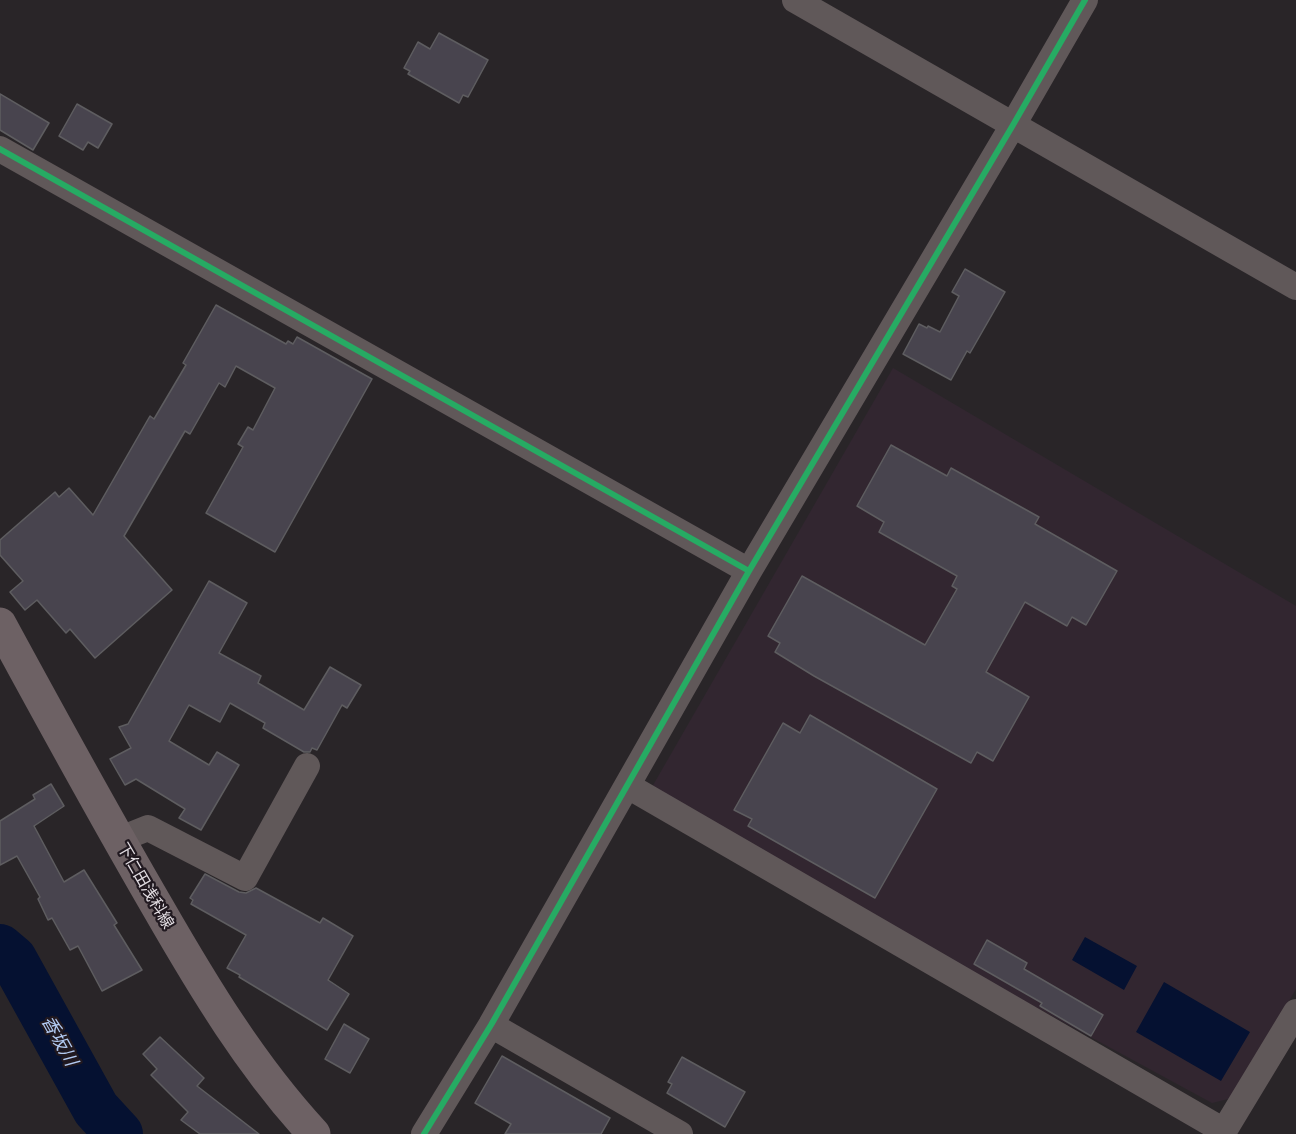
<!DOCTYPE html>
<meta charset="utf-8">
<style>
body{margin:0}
canvas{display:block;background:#292528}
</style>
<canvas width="1296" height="1134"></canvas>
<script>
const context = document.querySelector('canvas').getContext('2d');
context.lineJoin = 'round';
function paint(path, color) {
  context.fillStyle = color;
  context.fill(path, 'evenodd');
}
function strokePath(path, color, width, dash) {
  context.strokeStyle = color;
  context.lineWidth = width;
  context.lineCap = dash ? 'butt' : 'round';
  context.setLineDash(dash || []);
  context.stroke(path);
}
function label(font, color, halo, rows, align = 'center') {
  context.font = font + ' "Roboto Serif","Noto Sans JP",serif';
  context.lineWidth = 4.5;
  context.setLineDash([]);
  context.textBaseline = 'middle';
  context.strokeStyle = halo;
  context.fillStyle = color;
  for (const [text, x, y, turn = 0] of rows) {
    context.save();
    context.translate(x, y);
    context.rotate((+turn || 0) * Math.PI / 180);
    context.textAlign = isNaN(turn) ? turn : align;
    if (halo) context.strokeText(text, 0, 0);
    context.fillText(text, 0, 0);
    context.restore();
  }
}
paint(new Path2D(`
 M 893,368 L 1296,606 L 1296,989 L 1232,1098 L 1212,1103 L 925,947 L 652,787 Z`), '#322630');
paint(new Path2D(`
 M 1085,937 L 1137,966 L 1124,990 L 1072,960 Z
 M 1164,982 L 1250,1032 L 1221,1081 L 1136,1032 Z`), '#051131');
strokePath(new Path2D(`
 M 0,948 L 13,959 L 96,1109 L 119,1134`), '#051131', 48);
const building = new Path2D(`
 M 439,33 L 488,60 L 468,97 L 463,95 L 459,103 L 408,74 L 410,71 L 404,68 L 418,42 L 430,49 Z
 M 0,94 L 49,123 L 33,150 L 0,130 Z
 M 77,104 L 112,124 L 98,148 L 88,142 L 83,150 L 59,136 Z
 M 965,269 L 1005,292 L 970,353 L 967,351 L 951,380 L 903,354 L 919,324 L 927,328 L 928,326 L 940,332 L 959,296 L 952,292 Z
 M 216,305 L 286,344 L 288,341 L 293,344 L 297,337 L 372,379 L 275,552 L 206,513 L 243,447 L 238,444 L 248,427 L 253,430 L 275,388 L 236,366 L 225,387 L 219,383 L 190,434 L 185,431 L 124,536 L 172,590 L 95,658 L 70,629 L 66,633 L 37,600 L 25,610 L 10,592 L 23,581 L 0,555 L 0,540 L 55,492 L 59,497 L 69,488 L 93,515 L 150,416 L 154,419 L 186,365 L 183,363 Z
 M 891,445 L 947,476 L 951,468 L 1039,517 L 1035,524 L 1117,571 L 1086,625 L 1072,617 L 1067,626 L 1025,602 L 986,672 L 1029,697 L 993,761 L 977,752 L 971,763 L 814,676 L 775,652 L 780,643 L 768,636 L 802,576 L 925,645 L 957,589 L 952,586 L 957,576 L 879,532 L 884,522 L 857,506 Z
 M 209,581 L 247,603 L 219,653 L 261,676 L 258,683 L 304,710 L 330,667 L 361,685 L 347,708 L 342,705 L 317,750 L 312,748 L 310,752 L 304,752 L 263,728 L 265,723 L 230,703 L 220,722 L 189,705 L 169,741 L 209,765 L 217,752 L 239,765 L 201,830 L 179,818 L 185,809 L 136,779 L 125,785 L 110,759 L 131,748 L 119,727 L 128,724 Z
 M 810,715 L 937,789 L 875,898 L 748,826 L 752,819 L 734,810 L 783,723 L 800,733 Z
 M 51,784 L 64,806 L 34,826 L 64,882 L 84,870 L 117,923 L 114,925 L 142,970 L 102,991 L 78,946 L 70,950 L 52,918 L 48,920 L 38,899 L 40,897 L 17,856 L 0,865 L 0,821 L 35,799 L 33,795 Z
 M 205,874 L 239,892 L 246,893 L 256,888 L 320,923 L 323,918 L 353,936 L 328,980 L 349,994 L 327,1030 L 239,977 L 240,975 L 227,968 L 246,935 L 191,904 L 193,900 L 190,898 Z
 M 987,940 L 1027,963 L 1024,969 L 1103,1015 L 1091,1036 L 1040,1006 L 1042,1003 L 974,964 Z
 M 344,1024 L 369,1039 L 350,1073 L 325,1059 Z
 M 160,1037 L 204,1078 L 197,1086 L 259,1134 L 200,1134 L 181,1120 L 188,1112 L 151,1075 L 157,1069 L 143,1054 Z
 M 502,1056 L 610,1118 L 601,1134 L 505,1134 L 511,1124 L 475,1103 Z
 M 682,1057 L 745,1092 L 725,1127 L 667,1093 L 672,1084 L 668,1082 Z`);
paint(building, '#48444e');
strokePath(building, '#5e5d60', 1.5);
strokePath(new Path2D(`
 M 795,0 L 1296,287
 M 0,149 L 749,571
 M 628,786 L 1224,1131 L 1296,1012
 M 118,840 L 148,828 L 245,878 L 307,766
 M 491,1025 L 680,1134
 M 424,1134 L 491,1025 L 749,571 L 1013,125 L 1085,0`), '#605859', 26);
strokePath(new Path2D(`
 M 0,624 C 51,718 103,813 157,906 C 203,986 251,1066 314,1134`), '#6d6164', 33);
strokePath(new Path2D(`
 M 0,149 L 749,571
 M 424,1134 L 491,1025 L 749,571 L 1013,125 L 1085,0`), '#26ab63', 6);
label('16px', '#e3dee3', '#211920', [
 ["下仁田浅科線",145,886,60]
]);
label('italic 18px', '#b2caf2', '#211920', [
 ["香坂川",59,1041,61]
]);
</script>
